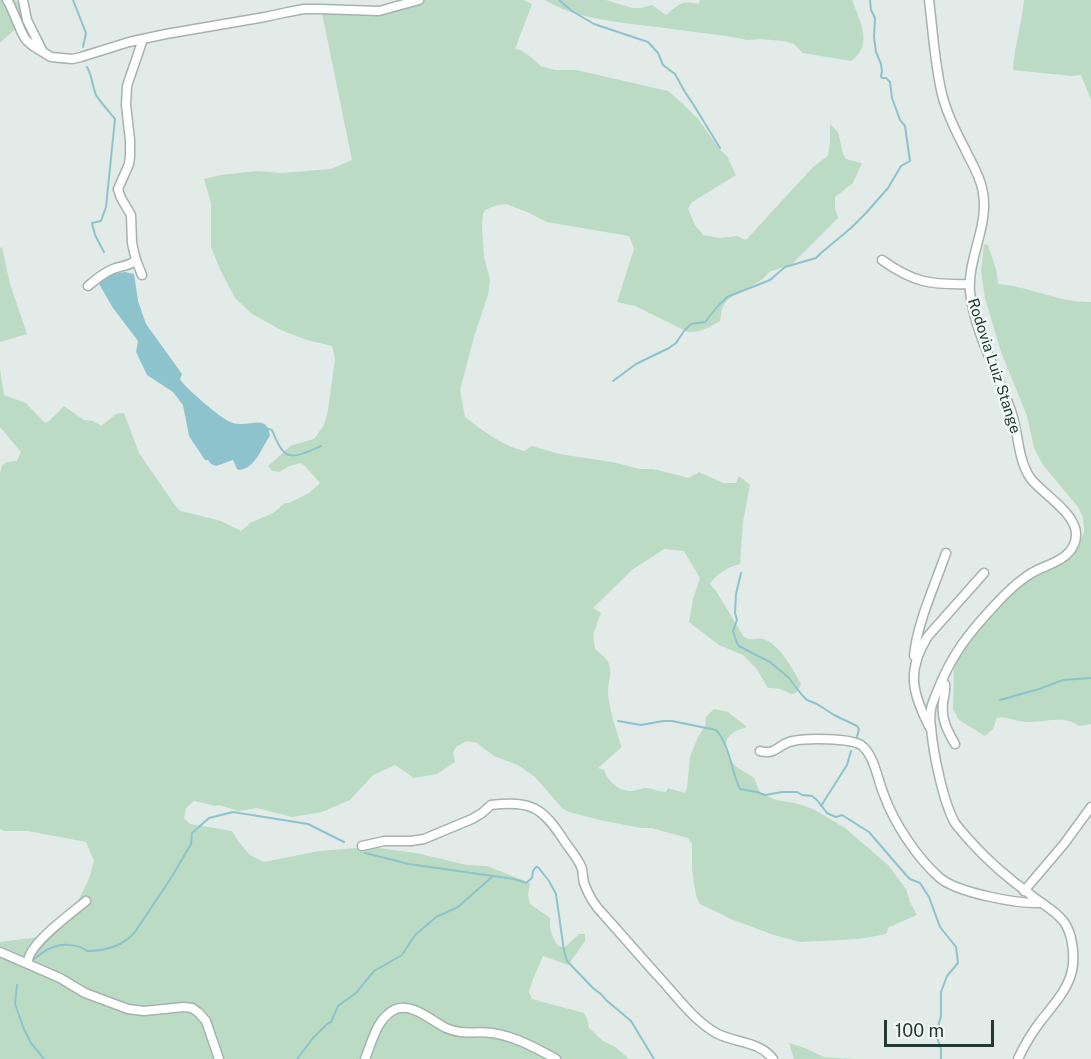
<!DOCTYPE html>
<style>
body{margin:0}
#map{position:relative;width:1091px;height:1059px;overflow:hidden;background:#e2ebe7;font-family:"Public Sans",sans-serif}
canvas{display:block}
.scale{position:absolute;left:884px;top:1020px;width:110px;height:27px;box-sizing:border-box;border:3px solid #233a34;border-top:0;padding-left:8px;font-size:18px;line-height:21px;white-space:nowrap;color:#233a34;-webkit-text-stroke:4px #f2f8f5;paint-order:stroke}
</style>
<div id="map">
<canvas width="1091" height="1059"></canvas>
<div class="scale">100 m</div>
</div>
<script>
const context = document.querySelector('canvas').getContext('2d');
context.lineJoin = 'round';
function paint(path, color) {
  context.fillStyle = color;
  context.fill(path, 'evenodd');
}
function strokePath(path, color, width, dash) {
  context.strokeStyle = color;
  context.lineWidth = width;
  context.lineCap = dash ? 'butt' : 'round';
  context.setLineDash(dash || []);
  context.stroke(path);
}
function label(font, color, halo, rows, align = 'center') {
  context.font = font + ' "Public Sans",sans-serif';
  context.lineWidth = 5;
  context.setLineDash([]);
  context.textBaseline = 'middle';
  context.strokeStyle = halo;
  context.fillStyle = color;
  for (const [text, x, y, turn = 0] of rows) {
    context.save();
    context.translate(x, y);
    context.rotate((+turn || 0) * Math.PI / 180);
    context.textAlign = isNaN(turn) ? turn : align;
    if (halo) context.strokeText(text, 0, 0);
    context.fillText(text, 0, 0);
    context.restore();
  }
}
paint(new Path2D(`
 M 0,0 L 15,0 L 19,4 L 23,22 L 0,43 Z
 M 408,0 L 523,0 L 532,4 L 515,49 L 521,50 L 532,58 L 541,66 L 555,70 L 576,70 L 668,91 L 682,103 L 699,120 L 720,150 L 727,156 L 736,175 L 691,203 L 688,209 L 695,225 L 703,235 L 720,238 L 737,236 L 746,240 L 813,167 L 828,156 L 830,142 L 830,124 L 838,132 L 843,154 L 846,159 L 862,163 L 853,183 L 835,197 L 835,208 L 838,218 L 792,264 L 769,272 C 760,287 729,291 723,307 C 721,310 721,317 720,321 C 710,327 700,333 688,332 L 635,306 L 617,302 L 634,249 L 629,236 L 547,222 L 527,212 L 506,204 L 497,205 L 485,210 L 483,214 L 482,226 L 484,257 L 490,279 L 488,295 L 474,337 L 460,390 L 465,417 C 483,431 501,445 524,451 L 532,446 L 559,454 L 612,462 L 640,469 L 653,469 L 689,478 L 699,472 L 723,483 L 736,483 L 739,476 L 750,485 L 743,522 L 740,564 C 729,567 716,573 710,584 L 716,591 L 744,637 C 752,642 755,637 763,639 C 778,642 794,671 801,684 C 794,700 792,693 780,689 C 776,688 772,688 768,688 L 756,668 L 743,655 L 719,645 L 689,622 L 693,599 L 700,578 L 684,551 L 664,549 L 632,570 L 593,608 L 601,613 L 593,635 L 595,649 C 599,653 606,657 608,662 C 613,671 608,681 608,691 C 608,705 617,734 622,747 L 598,768 L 604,770 C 608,782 620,792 633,791 C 638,790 642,788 647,788 C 654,789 659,792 666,792 L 668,788 L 685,793 L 687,788 L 690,757 L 698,737 L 705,726 L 706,717 L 714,709 L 728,712 L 747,727 C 742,729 736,730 733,733 C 720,741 727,760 737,767 C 742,771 749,774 754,778 L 760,793 L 776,800 L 794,803 L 805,806 L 815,810 L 845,828 L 888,865 L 906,889 L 910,902 L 917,915 L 889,927 L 886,934 L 859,939 L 800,942 L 774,935 L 731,919 L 700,904 L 696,896 L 692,870 L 692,844 L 688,838 L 651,828 L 641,828 L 600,820 L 569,812 L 562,808 L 535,777 L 518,765 L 494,756 L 477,743 L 467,741 L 457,746 L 453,752 L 455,762 L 437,774 L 414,778 L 395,765 L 373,775 L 350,800 L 322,812 L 292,817 L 257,808 L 239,811 L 219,805 L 216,806 L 194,801 L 186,808 L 184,818 L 190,824 L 232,831 L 238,841 L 250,855 L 264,862 L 319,851 L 370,847 L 416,853 L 467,865 L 487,866 L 530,883 L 528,895 L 530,904 L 550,918 C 549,930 552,936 558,946 L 565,947 L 579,934 L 585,934 L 585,941 L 568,965 L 543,956 L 533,979 L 529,992 L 532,999 L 584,1013 L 587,1018 L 589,1028 L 603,1041 L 615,1047 L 629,1059 L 0,1059 L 0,942 L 39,937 L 71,915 L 89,879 L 94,861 L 86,842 L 28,831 L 4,831 L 0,829 L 0,474 L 2,465 L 7,462 L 17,461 L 21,452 L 0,427 L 0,369 L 4,395 L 26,403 L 45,423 L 49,421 L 64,406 L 84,420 L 93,421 L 101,426 L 116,414 L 124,413 L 139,453 L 177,508 L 181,511 L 221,521 L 241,531 L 250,523 L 273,513 L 285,503 L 289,503 L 309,493 L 320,483 L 305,466 L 301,463 L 289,466 L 280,472 L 272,471 L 268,466 L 292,445 L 314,439 L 324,425 L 328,410 L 335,359 L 332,346 L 307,340 L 283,331 L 252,314 L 235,298 L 220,269 L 211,247 L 211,203 L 204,179 L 221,175 L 257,171 L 281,173 L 331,169 L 352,160 L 321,8 L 387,7 Z
 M 545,0 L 606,0 L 632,8 L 641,8 L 652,5 L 666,15 C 680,4 681,0 699,4 L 700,0 L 852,0 C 860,21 874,45 851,61 L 803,53 L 794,44 L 784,41 L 760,39 L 747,40 L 733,37 C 705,33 677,30 649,26 C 616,22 573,18 545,0 Z
 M 1024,0 L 1091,0 L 1091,100 L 1081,75 L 1071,76 L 1013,70 C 1014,47 1022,24 1024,0 Z
 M 984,244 L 988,245 L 996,269 L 998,284 C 1029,286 1059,303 1091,302 L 1091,724 L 1079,726 C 1064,714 1043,723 1026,722 C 1016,721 1005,716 997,718 L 993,729 L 985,736 L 959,720 L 953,709 L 954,664 L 969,642 L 1019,579 L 1074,549 L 1084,533 L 1084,527 L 1083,517 L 1078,507 L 1043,465 L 1034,448 L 1027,416 L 1001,352 L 985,298 L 981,271 Z
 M 2,247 L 10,284 L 27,334 L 0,342 L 0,248 Z
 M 789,1043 L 805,1048 L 824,1057 L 854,1059 L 794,1059 Z`), '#bcdbc4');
paint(new Path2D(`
 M 125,272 L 134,274 L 138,301 L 146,324 L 182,374 L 180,379 C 184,387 222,419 230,422 C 232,423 237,424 240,424 C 251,425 268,415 270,436 C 261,448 256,468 239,470 L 237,469 L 233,460 L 216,466 L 211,464 L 208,460 L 205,460 L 189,436 L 183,405 L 173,392 L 147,375 L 136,352 L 138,341 L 113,308 L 99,284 L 107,275 Z`), '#8dc3cc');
strokePath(new Path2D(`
 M 73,0 L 86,33 L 83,47
 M 559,0 L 572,11 L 594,24 L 648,42 L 658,53 L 663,65 L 675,74 L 685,92 L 693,104 L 720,148
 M 87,67 C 92,75 92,85 96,95 C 98,99 111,114 115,119 L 106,207 L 101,221 L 92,223 L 95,235 L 104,252
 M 613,381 L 636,364 L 669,348 L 676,343 L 684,331 L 691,324 L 705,322 L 717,307 L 727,297 L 770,280 L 785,267 L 816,258 L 821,253 L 851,228 L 866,213 L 888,188 L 901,166 L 910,161 L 905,126 L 900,120 L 892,98 L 890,82 L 886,78 L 882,78 L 881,76 L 882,71 L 881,64 L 876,52 L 874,37 L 875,18 L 871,10 L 870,0
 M 266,428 L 272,430 C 285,463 291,459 321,446
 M 741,573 L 736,594 L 735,613 L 737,620 L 733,631 L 737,643 L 739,646 L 758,656 L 770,662 L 788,677 L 802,695 L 807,700 L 817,704 L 834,715 L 857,726 L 859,729 L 857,737
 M 1000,700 L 1039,689 L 1063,680 L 1091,678
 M 618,721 L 641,725 L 663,721 L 672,721 L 716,730 C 730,745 731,771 740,789 L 757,792 L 765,795 L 782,792 L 797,792 L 802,795 L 812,796 L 817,800 L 827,813 L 831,815 L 836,817 L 842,815 L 869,832 L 906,875 L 910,879 L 920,883 L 929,897 L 940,927 L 956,947 L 958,963 L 947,976 L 941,992 L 941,1016 L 936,1034 L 941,1049 L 941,1059
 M 821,806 L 847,765 L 851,751
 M 365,853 L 409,864 L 514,879 L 526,883 L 532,878 L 533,871 L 536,867 L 538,867 L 549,881 L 556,894 L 564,951 L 567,961 L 593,988 L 602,995 L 606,1000 L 631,1021 L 654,1059
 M 34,959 C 38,956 43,952 47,950 C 59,943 77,943 87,951 C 105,951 123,946 135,932 L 171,878 L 191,844 L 192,833 L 209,818 L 233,812 L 308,824 L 344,842
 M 17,985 L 15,1004 L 24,1029 L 31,1043 L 44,1059
 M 297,1059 L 313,1038 L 327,1024 L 331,1022 L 338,1006 L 356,993 L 374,971 L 402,955 L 415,935 L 428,924 L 436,917 L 458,907 L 493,876`), '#8dc3cc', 2);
const minor = new Path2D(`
 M 7,0 L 10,5 L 22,33 L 26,40 L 33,46 L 51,57 L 72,59 L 81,57 L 129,42 L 166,34 L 265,17 L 288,12 L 304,9 L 320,9 L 379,11 L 419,0
 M 23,0 L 27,20 L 43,52
 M 929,0 C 933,31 935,69 943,98 C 948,116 956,132 965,149 C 971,162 979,174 982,188 C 991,224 967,257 970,292 C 974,330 997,372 1010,408 C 1016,423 1017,440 1021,456 C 1023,464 1026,472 1031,479 C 1043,494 1077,514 1076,535 C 1076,544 1071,551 1065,556 C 1054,565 1039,567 1027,576 C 1015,584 1005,594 995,605 C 968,634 952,654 937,692 C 935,697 932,703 931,709 C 930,715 930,722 931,727 C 933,752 943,802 955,823 C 960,830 966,836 971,842 C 989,862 1009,879 1031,895 C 1042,904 1056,911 1064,922 C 1072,933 1074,951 1073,964 C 1071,987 1054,1004 1040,1022 C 1031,1034 1024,1046 1018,1059
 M 882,260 C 914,283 931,285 970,284
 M 142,275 L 136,260 L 132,243 L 131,215 L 121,198 L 118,189 L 129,164 L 130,156 L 130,140 L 126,105 L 127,86 L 143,39
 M 88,286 C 95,280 103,273 113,269 C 121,266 130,266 136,260
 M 914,656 C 917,623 935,585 946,553
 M 941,682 L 945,684 C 946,691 944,696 943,703 C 941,719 947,730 955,744
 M 930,728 C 912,693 906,671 928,636 L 984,573
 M 760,751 C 776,756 779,743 793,741 C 807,738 850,738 861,745 C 874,754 878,781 884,795 C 894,823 917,858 940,878 C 958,893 1018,904 1041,903
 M 362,846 L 384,841 L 411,841 L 424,839 L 472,819 L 482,813 L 491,805 C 532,800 543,808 565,842 C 571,851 579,859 582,869 C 583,874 583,879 584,883 C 588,894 594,905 603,914 C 621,934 639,955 657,975 C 676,995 692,1019 716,1033 C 734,1043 760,1041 773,1059
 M 1024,891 L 1064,844 L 1091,807
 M 0,952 L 60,978 L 85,993 L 128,1009 L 144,1011 L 184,1007 L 192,1008 L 199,1013 L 206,1021 L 219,1059
 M 28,964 C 25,946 72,913 86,901
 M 365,1059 C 372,1042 377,1017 396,1009 C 413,1003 432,1021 446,1028 C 461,1035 476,1031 492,1033 C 514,1036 536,1048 556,1059`);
strokePath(minor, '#a5b2ae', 11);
strokePath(minor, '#fff', 8);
label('15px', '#233a34', '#f2f8f5', [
 ["Rodovia Luiz Stange",994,366,72]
]);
</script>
